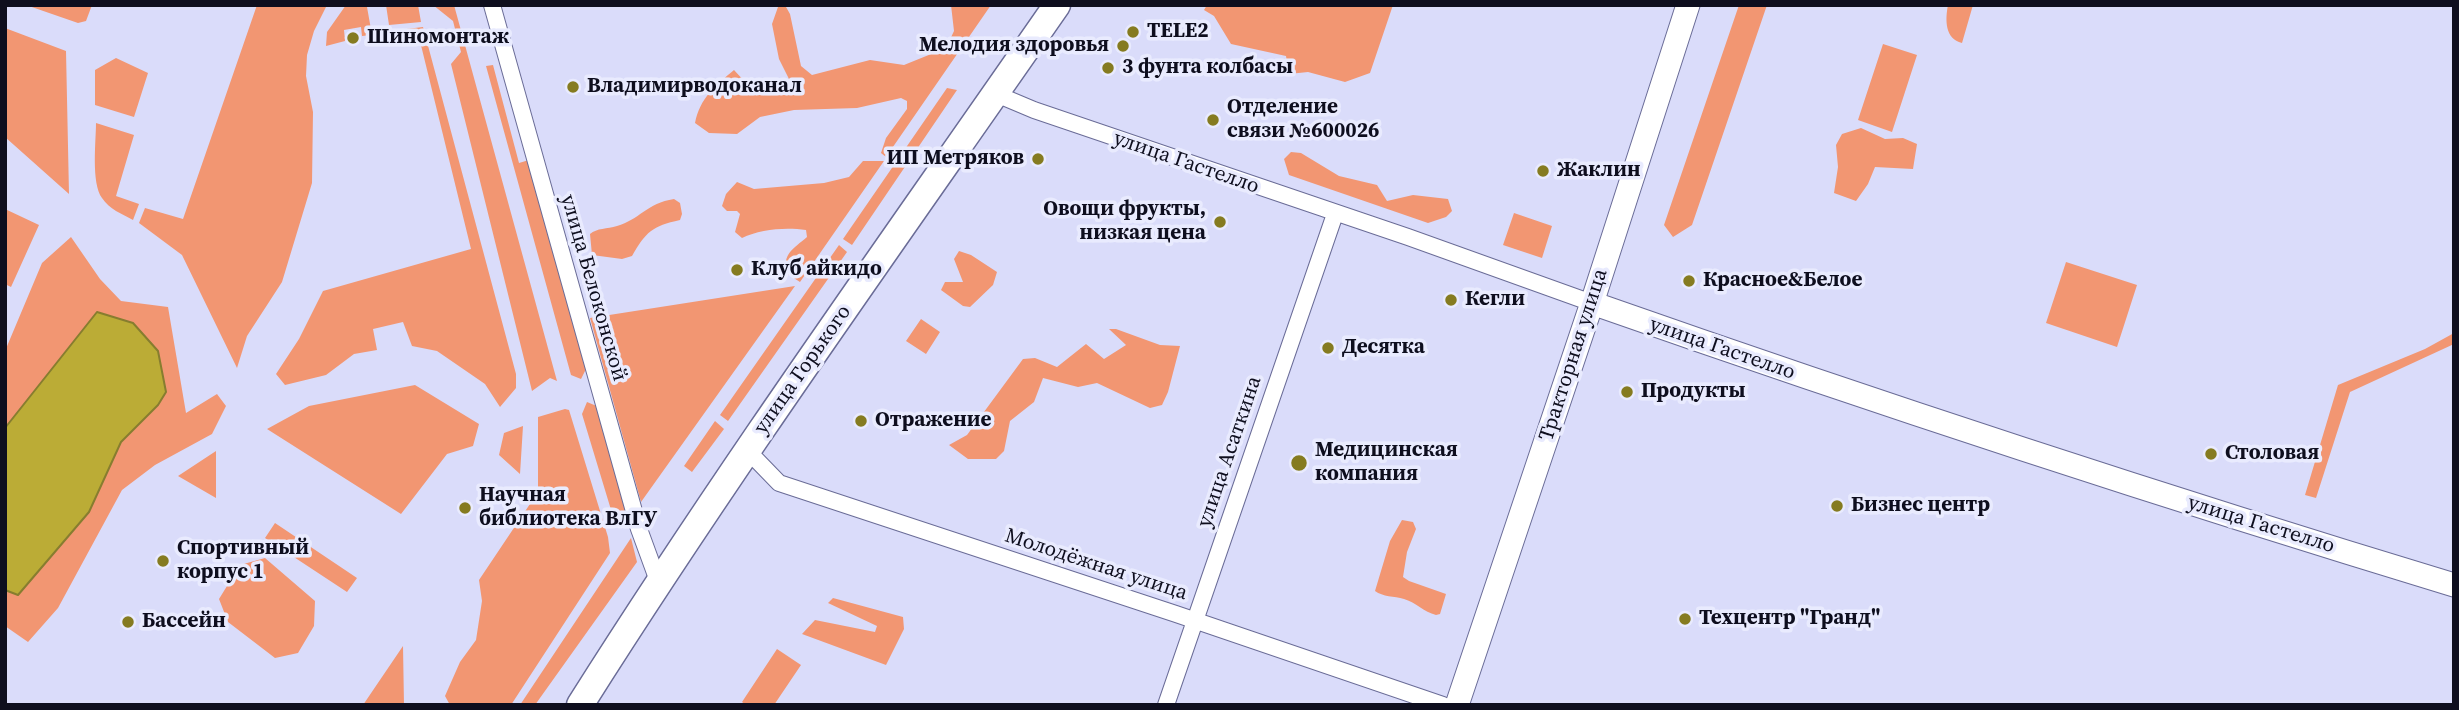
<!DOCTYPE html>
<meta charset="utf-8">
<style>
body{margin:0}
#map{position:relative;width:2459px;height:710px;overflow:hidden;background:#dadcfa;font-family:"Source Serif 4",serif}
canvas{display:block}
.frame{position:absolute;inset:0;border:7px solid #0e0e1e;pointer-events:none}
</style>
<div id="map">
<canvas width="2459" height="710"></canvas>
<div class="frame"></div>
</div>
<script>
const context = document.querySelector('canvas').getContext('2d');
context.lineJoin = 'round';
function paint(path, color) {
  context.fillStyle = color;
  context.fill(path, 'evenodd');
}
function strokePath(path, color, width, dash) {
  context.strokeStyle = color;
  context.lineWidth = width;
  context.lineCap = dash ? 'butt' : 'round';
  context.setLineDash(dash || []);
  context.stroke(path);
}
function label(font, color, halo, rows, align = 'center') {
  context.font = font + ' "Source Serif 4",serif';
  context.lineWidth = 7;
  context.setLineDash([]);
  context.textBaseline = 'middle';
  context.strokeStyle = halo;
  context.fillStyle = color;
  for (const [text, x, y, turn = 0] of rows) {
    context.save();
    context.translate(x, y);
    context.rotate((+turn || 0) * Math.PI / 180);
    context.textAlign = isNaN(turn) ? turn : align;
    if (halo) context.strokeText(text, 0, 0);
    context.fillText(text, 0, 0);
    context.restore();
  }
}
paint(new Path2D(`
 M 26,5 L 92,5 L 86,21 L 78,23 Z
 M 257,5 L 327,5 L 314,31 L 307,55 L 306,76 L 313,112 L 312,183 L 282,282 L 247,336 L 237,368 L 182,255 L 139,223 L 145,208 L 183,219 Z
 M 346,5 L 367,7 L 372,35 L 362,36 L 361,27 L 344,30 L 345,41 L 326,46 L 327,32 Z
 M 386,5 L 418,5 L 421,22 L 389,25 Z
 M 433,5 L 454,5 L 557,381 L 550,378 L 532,391 L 451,64 L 461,52 L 453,21 Z
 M 951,5 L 991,5 L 886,157 L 881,153 L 886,138 L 907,109 L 907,101 L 901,98 L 857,108 L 794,110 L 760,117 L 737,134 L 709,133 L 695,123 C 700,98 715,86 734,70 C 754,92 758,94 787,86 L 789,79 L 779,59 L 772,24 L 778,7 L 786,7 L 790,14 L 801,66 L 812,75 L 870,60 L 904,65 L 946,48 L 954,31 Z
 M 1207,5 L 1393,5 L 1370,73 L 1345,82 L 1308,72 L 1289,74 L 1286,56 L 1231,44 L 1214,16 L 1204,10 Z
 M 1739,5 L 1767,5 L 1692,225 L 1673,237 L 1664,225 Z
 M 1948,5 L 1973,5 L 1962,43 C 1945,39 1945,20 1948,5 Z
 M 423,27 L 516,374 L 516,388 L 500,407 L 485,384 L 437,351 L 412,346 L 403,322 L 373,329 L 377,350 L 354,354 L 326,375 L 285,385 L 276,374 L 299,339 L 323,291 L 471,249 L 418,33 L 391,38 L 390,31 Z
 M 5,28 L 66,51 L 69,194 L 5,137 Z
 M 1883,44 L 1917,55 L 1892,132 L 1858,120 Z
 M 116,58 L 148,73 L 134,117 L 95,105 L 95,70 Z
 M 493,65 L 519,163 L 529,160 L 587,367 L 581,379 L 571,375 L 486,66 Z
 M 947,88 L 957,90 L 852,245 L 843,239 Z
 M 96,123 L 134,135 L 116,196 L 139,204 L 133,220 C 122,214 109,209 102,198 C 91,183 96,141 96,123 Z
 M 1861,128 L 1885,139 L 1903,138 L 1917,144 L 1913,169 L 1875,167 L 1868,184 L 1856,201 L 1834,193 L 1838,167 L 1836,145 L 1842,134 Z
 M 1291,152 L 1301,153 L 1339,176 L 1377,185 L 1387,201 L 1413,195 L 1448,199 L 1452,211 L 1446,217 L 1428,223 L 1289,175 L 1284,159 Z
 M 863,161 L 884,161 L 800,282 L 786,273 C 783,253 793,249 807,237 L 806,230 C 786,227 760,229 742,238 L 735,232 L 740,214 L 737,211 L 727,211 L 722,206 L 726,194 L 737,182 L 754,189 L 824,183 L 849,177 Z
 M 674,199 L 680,203 L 682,214 L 680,220 C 652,226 646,232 632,256 L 622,259 L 592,255 L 590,234 C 597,228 607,229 617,226 C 639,220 647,203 674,199 Z
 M 5,209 L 39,225 L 11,287 L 5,284 Z
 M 1514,213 L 1552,226 L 1542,258 L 1503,245 Z
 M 71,237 L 100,279 L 121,301 L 168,307 L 186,413 L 217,394 L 226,406 L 212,434 L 155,465 L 122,490 L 58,608 L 28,642 L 5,626 L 5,590 L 18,595 L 89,512 L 121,442 L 157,405 L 166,392 L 31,398 L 5,428 L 5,351 L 42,263 Z
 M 839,245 L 847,252 L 728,421 L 720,415 Z
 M 959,251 L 971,255 L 997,272 L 993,285 L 970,307 L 963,306 L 941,290 L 945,282 L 963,282 L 954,259 Z
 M 2066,262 L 2137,285 L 2117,347 L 2046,323 Z
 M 795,286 L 641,502 L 590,318 Z
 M 921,319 L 940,332 L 926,354 L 906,341 Z
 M 1109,329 L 1116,329 L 1160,345 L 1180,346 L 1168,392 L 1162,405 L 1150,408 L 1097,383 L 1078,387 L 1043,378 L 1034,402 L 1010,421 L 1004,451 L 996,459 L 968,459 L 949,445 L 967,435 L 1023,359 L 1035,358 L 1057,367 L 1086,344 L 1104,359 L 1126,345 Z
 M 2454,333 L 2454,344 L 2350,392 L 2316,498 L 2305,495 L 2338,385 L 2425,349 Z
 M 415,385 L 479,424 L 473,446 L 447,454 L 401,514 L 267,429 L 309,406 Z
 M 587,402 L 599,407 L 629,512 L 627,525 L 615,523 L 582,414 Z
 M 565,409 L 569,410 L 608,537 L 610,553 L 511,705 L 450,705 L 445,696 L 460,662 L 476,640 L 482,601 L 479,580 L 538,492 L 538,417 Z
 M 715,421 L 724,429 L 692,472 L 684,466 Z
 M 523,426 L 520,474 L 499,455 L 504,433 Z
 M 216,451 L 216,498 L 178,476 Z
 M 1402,520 L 1413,522 L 1416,529 L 1407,552 L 1403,577 L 1409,581 L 1446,594 L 1440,614 L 1436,615 C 1424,612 1415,602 1404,599 C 1394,596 1383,597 1375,591 L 1390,541 Z
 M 275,523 L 357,578 L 347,592 L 265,538 Z
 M 631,538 L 637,562 L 535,705 L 520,705 Z
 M 265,558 L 315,601 L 314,626 L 298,653 L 275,658 L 228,622 L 219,599 L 240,565 Z
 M 833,598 L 903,617 L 904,629 L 886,665 L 802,634 L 815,620 L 875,632 L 877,626 L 828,603 Z
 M 403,646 L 404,705 L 363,705 Z
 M 777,649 L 801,665 L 774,705 L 746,705 L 742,702 Z`), '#f29672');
const water = new Path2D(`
 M 97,312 L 133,323 L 158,351 L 166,392 L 158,405 L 121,442 L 89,512 L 18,595 L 5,590 L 5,428 Z`);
paint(water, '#bbac36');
strokePath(water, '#877d2f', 2);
const minor = new Path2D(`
 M 492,5 L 639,529 L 658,581
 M 996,94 L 1034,110 L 1408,237 L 1592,303
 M 747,450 L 779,483 L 1176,614 L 1443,705
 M 1166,705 L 1335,214`);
const secondary = new Path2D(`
 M 1592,303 C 1877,403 2164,497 2454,585
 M 1457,705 L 1592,303 L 1688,5`);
const primary = new Path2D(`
 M 580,705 C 731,466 896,237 1057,5`);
strokePath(minor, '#6a6c97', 18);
strokePath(secondary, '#6a6c97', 25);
strokePath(primary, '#6a6c97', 29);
strokePath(minor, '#fff', 16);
strokePath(secondary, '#fff', 23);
strokePath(primary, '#fff', 26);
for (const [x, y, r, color] of [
 [1133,32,7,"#857b20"],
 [353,38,7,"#857b20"],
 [1123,46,7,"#857b20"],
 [1108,68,7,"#857b20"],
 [573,87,7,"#857b20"],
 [1213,120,7,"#857b20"],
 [1038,159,7,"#857b20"],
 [1543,171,7,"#857b20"],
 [1220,222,7,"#857b20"],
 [737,270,7,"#857b20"],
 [1689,281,7,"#857b20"],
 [1451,300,7,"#857b20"],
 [1328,348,7,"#857b20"],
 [1627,392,7,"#857b20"],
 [861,421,7,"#857b20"],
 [2211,454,7,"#857b20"],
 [1299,463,9,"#857b20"],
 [1837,506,7,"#857b20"],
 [465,508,7,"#857b20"],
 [163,561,7,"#857b20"],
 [1685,619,7,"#857b20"],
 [128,622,7,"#857b20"]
]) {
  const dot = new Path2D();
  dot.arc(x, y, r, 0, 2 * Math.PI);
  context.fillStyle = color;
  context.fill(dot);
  strokePath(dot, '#e9ebfe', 2.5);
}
label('bold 21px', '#0e0e1e', '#e9ebfe', [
 ["TELE2",1147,32],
 ["Шиномонтаж",367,38],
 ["Мелодия здоровья",1109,46,"right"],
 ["3 фунта колбасы",1122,68],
 ["Владимирводоканал",587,87],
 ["Отделение",1227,108],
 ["связи №600026",1227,132],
 ["ИП Метряков",1024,159,"right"],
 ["Жаклин",1557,171],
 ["Овощи фрукты,",1206,210,"right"],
 ["низкая цена",1206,234,"right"],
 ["Клуб айкидо",751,270],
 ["Красное&Белое",1703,281],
 ["Кегли",1465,300],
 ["Десятка",1342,348],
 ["Продукты",1641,392],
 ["Отражение",875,421],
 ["Медицинская",1315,451],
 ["компания",1315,475],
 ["Столовая",2225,454],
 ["Научная",479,496],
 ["библиотека ВлГУ",479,520],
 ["Бизнес центр",1851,506],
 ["Спортивный",177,549],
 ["корпус 1",177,573],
 ["Техцентр \"Гранд\"",1699,619],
 ["Бассейн",142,622]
], 'left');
label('21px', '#0e0e1e', '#e9ebfe', [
 ["улица Гастелло",1186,163,19],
 ["улица Белоконской",593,288,74],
 ["улица Гастелло",1722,349,19],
 ["Тракторная улица",1574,355,-72],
 ["улица Горького",803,370,-55],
 ["улица Асаткина",1230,452,-71],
 ["улица Гастелло",2261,525,17],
 ["Молодёжная улица",1096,565,18]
]);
</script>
